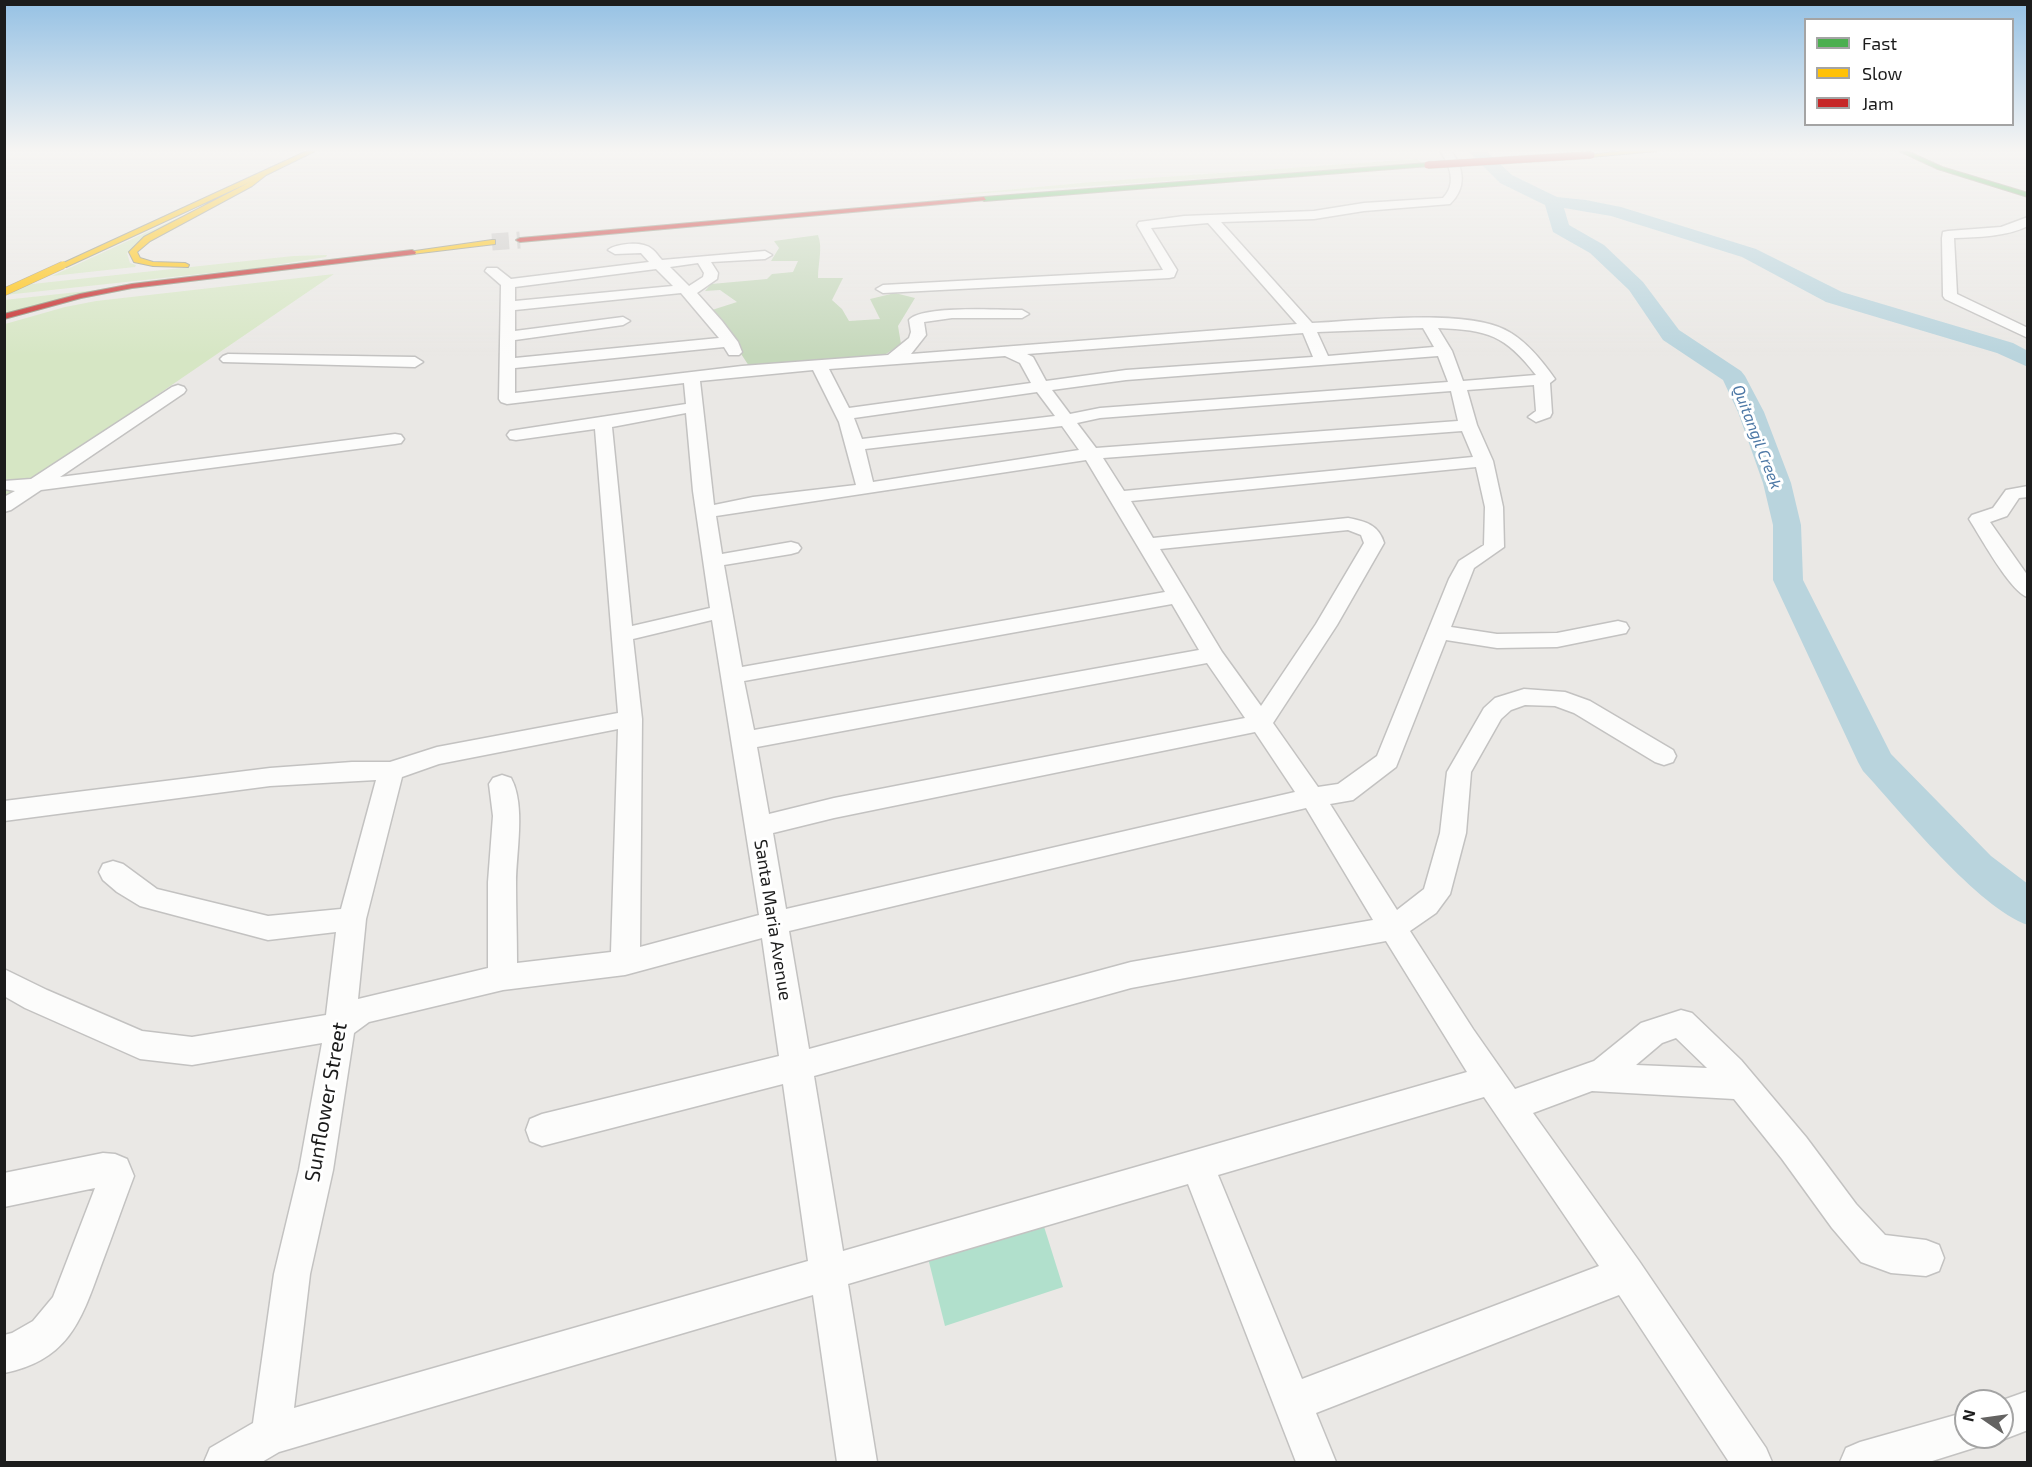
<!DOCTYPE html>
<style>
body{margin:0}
#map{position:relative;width:2032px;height:1467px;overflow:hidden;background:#eae8e5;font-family:"Exo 2",sans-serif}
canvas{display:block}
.frame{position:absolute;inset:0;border:6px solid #1c1c1c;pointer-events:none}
.legend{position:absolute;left:1804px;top:18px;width:210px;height:108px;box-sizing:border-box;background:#fff;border:2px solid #a4a4a4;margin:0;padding:8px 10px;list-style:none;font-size:18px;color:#1c1c1c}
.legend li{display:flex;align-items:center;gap:12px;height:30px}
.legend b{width:30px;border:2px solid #a4a4a4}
.north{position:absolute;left:1954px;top:1389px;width:60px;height:60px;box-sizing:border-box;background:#fff;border:2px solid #a4a4a4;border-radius:50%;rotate:283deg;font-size:16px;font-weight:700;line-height:24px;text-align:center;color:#1c1c1c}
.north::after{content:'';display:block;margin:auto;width:21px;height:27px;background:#646362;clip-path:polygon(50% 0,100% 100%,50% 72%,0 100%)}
</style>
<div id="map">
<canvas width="2032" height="1467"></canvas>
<div class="frame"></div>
<ul class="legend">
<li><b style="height:8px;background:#4caf50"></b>Fast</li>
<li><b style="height:8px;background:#ffc107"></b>Slow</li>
<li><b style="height:8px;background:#c62828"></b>Jam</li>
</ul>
<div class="north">N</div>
</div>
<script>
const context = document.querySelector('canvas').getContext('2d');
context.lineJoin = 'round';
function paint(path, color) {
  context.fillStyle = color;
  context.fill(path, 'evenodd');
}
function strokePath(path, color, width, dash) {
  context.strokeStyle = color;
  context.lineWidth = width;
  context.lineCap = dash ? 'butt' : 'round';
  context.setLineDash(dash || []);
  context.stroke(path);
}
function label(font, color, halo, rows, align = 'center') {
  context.font = font + ' "Exo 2",sans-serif';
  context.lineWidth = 6;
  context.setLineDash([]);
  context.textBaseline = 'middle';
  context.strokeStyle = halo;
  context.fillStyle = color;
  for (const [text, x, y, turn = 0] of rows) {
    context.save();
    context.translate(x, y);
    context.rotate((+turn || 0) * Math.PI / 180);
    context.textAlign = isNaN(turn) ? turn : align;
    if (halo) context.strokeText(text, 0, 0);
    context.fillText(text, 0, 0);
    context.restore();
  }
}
paint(new Path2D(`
 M 1417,159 L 1424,164 L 927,197 L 1092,182 Z
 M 182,216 L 127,253 L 130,263 L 136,265 L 135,267 L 52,276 Z
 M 327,255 L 326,257 L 256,268 L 5,295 L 4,287 L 293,256 Z
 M 334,274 L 5,499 L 5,324 L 65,307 L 96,301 Z
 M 114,288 L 5,316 L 4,300 Z`), '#d6e6c4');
paint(new Path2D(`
 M 818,235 C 823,248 818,263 818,278 L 843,278 L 832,300 L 842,309 L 849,321 L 880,319 L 870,299 L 895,293 L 915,298 L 898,326 L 901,344 L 880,358 L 751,369 L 712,310 L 737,302 L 720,290 L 705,291 L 711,284 L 767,279 L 772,274 L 793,272 L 798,261 L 771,261 L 779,248 L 774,241 Z`), '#c5d8bb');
paint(new Path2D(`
 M 1041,1217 L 1063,1287 L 945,1326 L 927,1254 Z`), '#b1e0cc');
paint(new Path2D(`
 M 1468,151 L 1486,151 L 1512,175 L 1557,197 L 1586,200 L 1621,207 L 1756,249 L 1842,292 L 2013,343 L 2028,351 L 2028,367 L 1997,353 L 1826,302 L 1742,257 L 1611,216 L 1564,208 L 1569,225 L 1604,245 L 1643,282 L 1679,330 L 1741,371 L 1745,376 L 1764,412 L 1791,483 L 1801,525 L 1803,580 L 1891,754 L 1991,856 L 2028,884 L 2028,925 C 1978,908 1901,812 1863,771 L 1858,762 L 1773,580 L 1773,525 L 1763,483 L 1738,412 L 1723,380 L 1663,340 L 1629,290 L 1590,253 L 1553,232 L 1545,205 L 1500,183 Z`), '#b9d4dd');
strokePath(new Path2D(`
 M 492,242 L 520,240`), '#cbc9c7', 17, [17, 8]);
const street = new Path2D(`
 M 1440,151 L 1451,151 C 1464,168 1467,188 1450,204 L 1364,211 L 1314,219 L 1221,222 L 1312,323 C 1360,321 1471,307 1511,333 C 1529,344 1543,362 1555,379 L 1550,383 L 1552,413 L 1550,417 L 1536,422 L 1528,417 L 1536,411 L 1534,385 L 1467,390 L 1477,425 L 1493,461 L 1503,507 L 1504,547 L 1474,568 L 1451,627 L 1497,634 L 1557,633 L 1618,621 L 1626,623 L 1629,628 L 1626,633 L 1557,647 L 1497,648 L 1446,640 L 1396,767 L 1353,800 L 1330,804 L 1397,910 L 1424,889 L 1440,833 L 1447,772 L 1484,708 L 1495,698 L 1524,689 L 1565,692 L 1590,701 L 1673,750 L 1676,756 L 1673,762 L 1664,765 L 1655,762 L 1574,713 L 1555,706 L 1525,705 L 1511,710 L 1501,719 L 1471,772 L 1466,833 L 1450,894 L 1436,913 L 1410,931 L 1473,1029 L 1515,1089 L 1594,1061 L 1641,1023 L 1681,1010 L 1692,1013 L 1741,1060 L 1806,1137 L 1856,1204 L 1885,1235 L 1926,1240 L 1939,1245 L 1944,1258 L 1939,1271 L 1926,1276 L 1891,1273 L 1861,1262 L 1832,1228 L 1782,1159 L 1734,1099 L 1592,1091 L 1533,1113 L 1639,1261 L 1766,1448 L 1772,1462 L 1729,1462 L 1619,1295 L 1316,1413 L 1336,1462 L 1296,1462 L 1188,1184 L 848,1284 L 877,1462 L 837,1462 L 813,1295 L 279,1452 L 262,1462 L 204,1462 L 210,1448 L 253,1423 L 274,1274 L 299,1170 L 322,1043 L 192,1065 L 140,1059 L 25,1008 L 4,996 L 4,969 L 47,990 L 142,1031 L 192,1037 L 326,1015 L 336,932 L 268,940 L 140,906 L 117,892 L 103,880 L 99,872 L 103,864 L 113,861 L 123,864 L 157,889 L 268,916 L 341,909 L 376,780 L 270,786 L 4,821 L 4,801 L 270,768 L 352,762 L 390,762 L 437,747 L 618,713 L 595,429 L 516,440 L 510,439 L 507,435 L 510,431 L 516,430 L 686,404 L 684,383 L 507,404 L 501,402 L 499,399 L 501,285 L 485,271 L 487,268 L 497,268 L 511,279 L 649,262 L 641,253 L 615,254 L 608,250 C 617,243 643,241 652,249 C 656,252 659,257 662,260 L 765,251 L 772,255 L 765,259 L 711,262 L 718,273 L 717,279 L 697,293 L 722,321 L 738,342 L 742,352 L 739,355 L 729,355 L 724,347 L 515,368 L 515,393 L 742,366 L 888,355 L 909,338 L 911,332 L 909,320 C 921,305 1001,310 1022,310 L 1029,314 L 1022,318 L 952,318 L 924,322 L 926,335 L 911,354 L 1297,324 L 1208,223 L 1151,228 L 1177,270 L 1174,277 L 1169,278 L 883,293 L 876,289 L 883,285 L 1163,270 L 1137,225 L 1139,222 L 1184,216 L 1314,211 L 1364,203 L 1443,198 C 1457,184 1450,165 1440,151 ZM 698,263 L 704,273 L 703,277 L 689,286 L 670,267 ZM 656,269 L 673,286 L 515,301 L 515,287 ZM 681,293 L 719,338 L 515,358 L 515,340 L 623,325 L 630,321 L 623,317 L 515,331 L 515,310 ZM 1423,328 L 1434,347 L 1328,356 L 1317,332 ZM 1438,328 C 1488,330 1505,335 1536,375 L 1463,381 L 1452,351 ZM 1303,333 L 1313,357 L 1126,370 L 1046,381 L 1033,357 L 1027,354 ZM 1005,356 L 1020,363 L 1031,383 L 849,408 L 829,369 ZM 1438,356 L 1448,382 L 1100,408 L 1070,414 L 1052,390 L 1126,380 ZM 813,370 L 839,422 L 856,485 L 753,497 L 714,505 L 700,381 ZM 1451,391 L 1458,421 L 1096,448 L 1077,423 L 1100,418 ZM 1037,392 L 1055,416 L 862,439 L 854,418 ZM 686,413 L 693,491 L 710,608 L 632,626 L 612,427 ZM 1062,426 L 1079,450 L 873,482 L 865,449 ZM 1462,431 L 1473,457 L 1124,491 L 1103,458 ZM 1086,460 L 1165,592 L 742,667 L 724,565 L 791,554 L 798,552 L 801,548 L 798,544 L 791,542 L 722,554 L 716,516 ZM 1476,467 L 1485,507 L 1484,545 L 1459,561 L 1449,579 L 1377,756 L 1338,784 L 1318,787 L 1273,723 L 1337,625 L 1384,543 C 1379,525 1365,521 1348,518 L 1153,538 L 1131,501 ZM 1348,530 L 1361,535 L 1364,543 L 1316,624 L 1261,706 L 1222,652 L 1160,549 ZM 1172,604 L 1199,650 L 754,730 L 744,681 ZM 712,620 L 759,915 L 640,947 L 642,719 L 633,639 ZM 1207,663 L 1245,718 L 834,798 L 769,814 L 757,747 ZM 618,729 L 611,952 L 517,963 C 517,936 516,910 516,883 C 516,853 526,805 511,778 L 502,775 L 493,778 L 489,784 L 493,816 L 488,882 L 488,968 L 358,999 L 366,919 L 402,777 L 439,764 ZM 1255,732 L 1295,792 L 786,909 L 773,833 L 834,818 ZM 1306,808 L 1373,920 L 1131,962 L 809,1049 L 789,931 ZM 762,938 L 779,1056 L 542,1114 L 530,1119 L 526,1130 L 530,1141 L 542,1146 L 783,1084 L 808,1261 L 294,1408 L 310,1274 L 333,1170 L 354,1033 L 369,1022 L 503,990 L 625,975 ZM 1386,941 L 1467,1072 L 843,1251 L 814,1076 L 1131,988 ZM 1676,1038 L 1707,1068 L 1636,1065 L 1662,1043 ZM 1484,1097 L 1599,1266 L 1302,1379 L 1218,1175 Z
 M 2028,217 L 2028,226 C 2005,237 1979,237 1954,238 L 1957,294 L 2028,328 L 2028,338 L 1945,299 L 1943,296 L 1942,238 L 1943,232 L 1948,231 L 2001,227 Z
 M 228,354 L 415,357 L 423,362 L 415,367 L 223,362 L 220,359 L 223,356 Z
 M 178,385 L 184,387 L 186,390 L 184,393 L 60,477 L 395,434 L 401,435 L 404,439 L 401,443 L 395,444 L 41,490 L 11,510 L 4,512 L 4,497 L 15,491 L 4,489 L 4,481 L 31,479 L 172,387 Z
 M 2028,486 L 2028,497 L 2019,498 L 2007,516 L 1990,522 L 2028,576 L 2028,597 C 2011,593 1980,536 1969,519 L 1972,515 L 1993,508 L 2006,490 Z
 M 103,1153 L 115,1154 L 127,1159 L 134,1176 C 123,1205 113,1234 102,1263 C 82,1318 70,1360 4,1373 L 4,1335 L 12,1333 L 33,1321 L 53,1297 L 95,1188 L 4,1207 L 4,1173 Z
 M 2028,1391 L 2028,1430 L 2002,1440 L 1995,1437 L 2002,1437 L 2000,1401 Z
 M 1966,1412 L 1966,1437 L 1984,1437 L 1980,1446 L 1929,1462 L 1840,1462 L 1846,1448 L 1860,1442 Z`);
const fast = new Path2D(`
 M 1899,151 L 1907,151 L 1942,167 L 2028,193 L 2028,197 L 1938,169 Z
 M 1428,163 L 1430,166 L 984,201 L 981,199 L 984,197 Z`);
const slow = new Path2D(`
 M 307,151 L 315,151 L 266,175 L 252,186 L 150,241 L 137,252 L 140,258 L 153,262 L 185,263 L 189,265 L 188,267 L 153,266 L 134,262 L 129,252 L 144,237 L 250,182 L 66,267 L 59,265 Z
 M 1623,151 L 1657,151 L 1591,157 L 1588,155 Z
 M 492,240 L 495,240 L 495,244 L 412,254 L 408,252 Z`);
const jam = new Path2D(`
 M 984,197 L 986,200 L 520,242 L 516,240 L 520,238 Z
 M 412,250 L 416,252 L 415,254 L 132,288 L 81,298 L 4,319 L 4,314 L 80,294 L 132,284 Z`);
strokePath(street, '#c3c2c1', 3);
strokePath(fast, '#91927e', 2);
strokePath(slow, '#91927e', 2);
strokePath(jam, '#91927e', 2);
paint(street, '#fcfcfb');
paint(fast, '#4caf50');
paint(slow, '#ffc107');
paint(jam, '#c62828');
const slowBridge = new Path2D(`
 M 4,292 L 63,265`);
const jamBridge = new Path2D(`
 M 1428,165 L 1591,155`);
strokePath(slowBridge, '#9f9583', 8, []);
strokePath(jamBridge, '#9f9583', 8, []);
strokePath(slowBridge, '#ffc107', 7);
strokePath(jamBridge, '#c62828', 7);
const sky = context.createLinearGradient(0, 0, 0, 356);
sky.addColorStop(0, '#95c1e4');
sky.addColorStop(0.42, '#f6f5f3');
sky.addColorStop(1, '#f6f5f300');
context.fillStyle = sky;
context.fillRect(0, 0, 2032, 356);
label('italic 16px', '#4e79a6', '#fff', [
 ["Quitangil Creek",1757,437,69]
]);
label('18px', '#1c1c1c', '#fff', [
 ["Santa Maria Avenue",773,920,81]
]);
label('21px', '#1c1c1c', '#fff', [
 ["Sunflower Street",326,1102,-80]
]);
</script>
